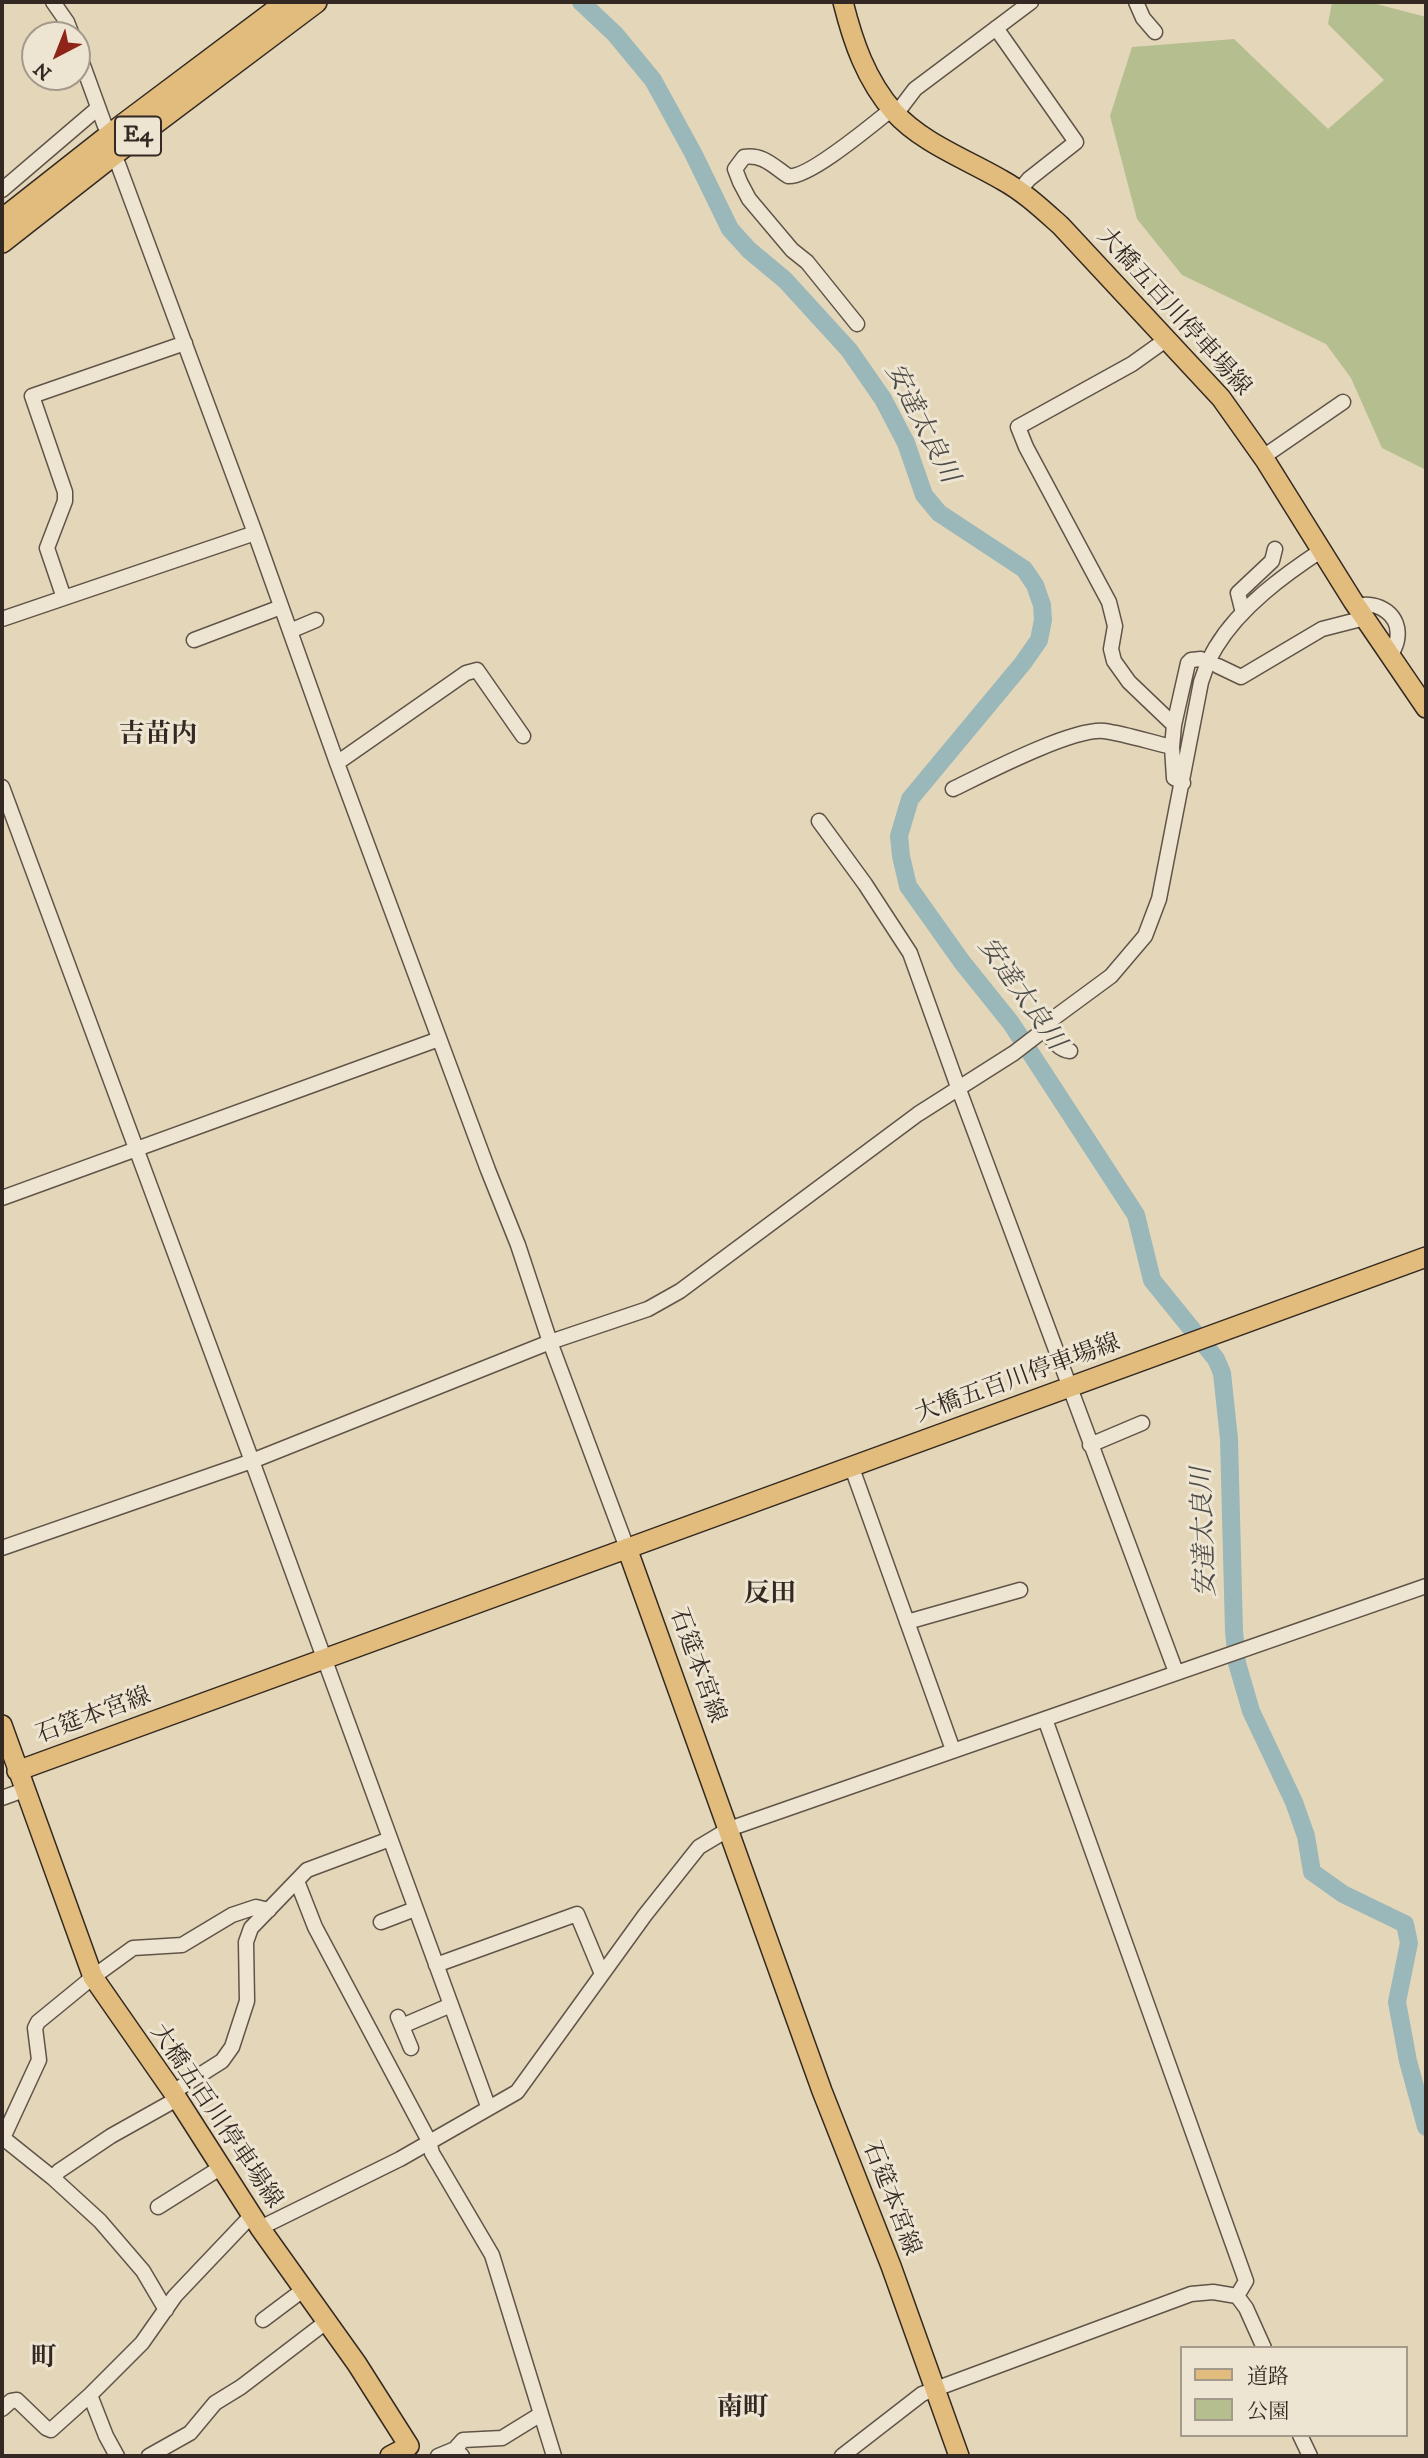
<!DOCTYPE html>
<meta charset="utf-8">
<style>
body{margin:0}
#map{position:relative;width:1428px;height:2458px;overflow:hidden;background:#e4d7b9;font-family:"IM FELL DW Pica","Noto Serif JP",serif}
canvas{display:block}
.frame{position:absolute;inset:0;border:4px solid #342922;pointer-events:none}
.legend{position:absolute;left:1180px;top:2346px;width:228px;height:91px;box-sizing:border-box;background:#ede5d2;border:2px solid #a39a8c;margin:0;padding:9px 12px;list-style:none;font-size:21px;color:#342922}
.legend li{display:flex;align-items:center;gap:14px;height:35px}
.legend b{width:35px;border:2px solid #a39a8c}
.north{position:absolute;left:21px;top:21px;width:70px;height:70px;box-sizing:border-box;background:#ede5d2;border:2px solid #a39a8c;border-radius:50%;rotate:222deg;font-size:19px;font-weight:700;line-height:28px;text-align:center;color:#342922}
.north::after{content:'';display:block;margin:auto;width:24px;height:32px;background:#8f2418;clip-path:polygon(50% 0,100% 100%,50% 72%,0 100%)}
</style>
<div id="map">
<canvas width="1428" height="2458"></canvas>
<div class="frame"></div>
<ul class="legend">
<li><b style="height:9px;background:#e2bc7c"></b>道路</li>
<li><b style="height:19px;background:#b5be8e"></b>公園</li>
</ul>
<div class="north">N</div>
</div>
<script>
const context = document.querySelector('canvas').getContext('2d');
context.lineJoin = 'round';
function paint(path, color) {
  context.fillStyle = color;
  context.fill(path, 'evenodd');
}
function strokePath(path, color, width, dash) {
  context.strokeStyle = color;
  context.lineWidth = width;
  context.lineCap = dash ? 'butt' : 'round';
  context.setLineDash(dash || []);
  context.stroke(path);
}
function label(font, color, halo, rows, align = 'center') {
  context.font = font + ' "IM FELL DW Pica","Noto Serif JP",serif';
  context.lineWidth = 6;
  context.setLineDash([]);
  context.textBaseline = 'middle';
  context.strokeStyle = halo;
  context.fillStyle = color;
  for (const [text, x, y, turn = 0] of rows) {
    context.save();
    context.translate(x, y);
    context.rotate((+turn || 0) * Math.PI / 180);
    context.textAlign = isNaN(turn) ? turn : align;
    if (halo) context.strokeText(text, 0, 0);
    context.fillText(text, 0, 0);
    context.restore();
  }
}
paint(new Path2D(`
 M 1332,2 L 1369,2 L 1426,17 L 1426,470 L 1382,448 L 1351,378 L 1326,344 L 1182,275 L 1137,219 L 1110,116 L 1132,47 L 1234,39 L 1328,129 L 1384,80 L 1328,24 Z`), '#b5be8e');
strokePath(new Path2D(`
 M 581,2 L 615,34 L 653,80 L 693,153 L 730,229 L 749,250 L 785,280 L 849,350 L 883,399 L 906,443 L 924,495 L 939,513 L 1024,569 L 1035,585 L 1042,605 L 1043,620 L 1039,640 L 1023,663 L 910,799 L 899,836 L 901,856 L 908,886 L 962,962 L 1011,1023 L 1136,1215 L 1152,1280 L 1216,1359 L 1222,1373 L 1229,1439 L 1234,1631 L 1237,1663 L 1251,1711 L 1294,1802 L 1306,1836 L 1312,1872 L 1343,1894 L 1405,1924 L 1409,1943 L 1397,2002 L 1408,2061 L 1426,2127`), '#9ab7ba', 18);
const minor = new Path2D(`
 M 53,2 L 67,22 L 72,35
 M 1136,2 L 1143,18 L 1155,32
 M 996,28 L 1076,142 L 1029,179 L 1019,191
 M 77,49 L 105,126
 M 896,114 L 915,89 L 1031,2
 M 118,164 L 255,533 L 337,763 L 488,1170 L 518,1245 L 550,1342 L 627,1548
 M 2,190 L 98,108
 M 857,324 L 807,262 L 792,250 L 749,199 L 740,182 L 735,169 L 744,157 C 763,154 773,166 788,176 C 808,179 873,124 892,109
 M 1167,339 L 1132,364 L 1018,427 L 1026,447 L 1109,602 L 1115,626 L 1111,649 L 1114,661 L 1129,682 L 1174,725 L 1172,747 L 1174,778 L 1183,783
 M 1263,457 L 1343,402
 M 64,598 L 47,548 L 65,501 L 65,492 L 32,396 L 185,343
 M 1356,606 C 1378,600 1402,615 1397,640 C 1396,646 1393,651 1390,657
 M 1243,613 L 1238,593 L 1272,561 L 1275,549
 M 2,619 L 255,533
 M 290,631 L 316,620
 M 194,640 L 281,607
 M 1218,666 L 1241,677 L 1322,629 L 1365,618
 M 1174,725 L 1188,663 L 1191,660 L 1201,659
 M 337,763 L 466,673 L 477,670 L 523,736
 M 2,787 L 252,1461 L 488,2106
 M 953,789 C 984,774 1072,728 1104,731 C 1126,734 1150,742 1172,747
 M 819,821 L 865,884 L 910,953 L 958,1087 L 1176,1672
 M 1043,1026 C 1050,1036 1057,1050 1070,1051
 M 2,1198 L 439,1039
 M 1090,1445 L 1142,1423
 M 852,1468 L 953,1750
 M 2,1548 L 252,1461 L 550,1342 L 648,1309 L 680,1291 L 918,1114 L 1014,1053 L 1040,1033 L 1043,1026 L 1111,976 L 1145,936 L 1159,899 L 1201,682 C 1205,670 1209,658 1216,647 C 1240,607 1284,575 1322,550
 M 907,1622 L 1020,1590
 M 1045,1719 L 1246,2281 L 1237,2296
 M 2,1798 L 24,1790
 M 297,1881 L 315,1927 L 429,2141 L 432,2153 L 492,2255 L 554,2456
 M 381,1922 L 415,1909
 M 436,1965 L 577,1914 L 602,1974
 M 398,2017 L 411,2048
 M 402,2026 L 451,2005
 M 173,2092 L 222,2061 L 232,2047 L 247,2001 L 246,1942 L 251,1928 L 307,1870 L 390,1839
 M 3,2138 L 53,2178 L 100,2221 L 143,2271 L 166,2310
 M 2,2140 L 39,2060 L 35,2028 L 38,2022 L 93,1977 L 133,1948 L 182,1945 L 232,1915 L 256,1907 L 269,1910
 M 53,2178 L 59,2171 L 111,2136 L 177,2099
 M 158,2207 L 220,2168
 M 260,2228 L 400,2159 L 517,2092 L 645,1915 L 699,1847 L 729,1829 L 1426,1586
 M 263,2320 L 303,2290
 M 2,2409 L 11,2401 L 17,2400 L 46,2428 L 51,2430 L 90,2395
 M 1300,2435 L 1310,2456
 M 455,2449 L 463,2440 L 502,2438 L 541,2414
 M 117,2456 L 106,2436 L 90,2395 L 142,2343 L 175,2296 L 251,2216
 M 149,2456 L 190,2433 L 215,2403 L 241,2387 L 326,2322
 M 438,2456 L 455,2449 L 462,2456
 M 842,2456 L 922,2394 L 1191,2294 L 1213,2292 L 1237,2296 L 1246,2308 L 1264,2348`);
const major = new Path2D(`
 M 843,2 C 853,42 866,80 894,112 C 922,143 966,159 1002,180 C 1024,192 1042,209 1061,226 L 1221,398 L 1265,460 L 1353,601 L 1426,708
 M 627,1548 L 822,2091 L 891,2266 L 959,2456
 M 2,1725 L 93,1977 L 173,2092 L 260,2228 L 357,2364 L 409,2446 L 390,2456
 M 17,1771 L 1426,1257`);
const highway = new Path2D(`
 M 2,220 L 115,131 L 287,2
 M 2,242 L 127,144 L 316,2`);
strokePath(minor, '#605448', 17);
strokePath(major, '#342922', 22);
strokePath(highway, '#342922', 24);
strokePath(minor, '#ede5d2', 14);
strokePath(major, '#e2bc7c', 19);
strokePath(highway, '#e2bc7c', 21);
for (const [x, y, w] of [
 [138,136,46]
]) {
  const box = new Path2D();
  box.roundRect(x - w / 2, y - 19.5, w, 39, 5);
  context.fillStyle = '#ede5d2';
  context.fill(box);
  strokePath(box, '#342922', 2);
}
label('bold 23px', '#342922', null, [
 ["E4",138,136]
]);
label('24px', '#342922', '#ede5d2', [
 ["大橋五百川停車場線",1173,313,48],
 ["大橋五百川停車場線",1018,1380,-20],
 ["石筵本宮線",696,1666,70],
 ["石筵本宮線",94,1717,-20],
 ["大橋五百川停車場線",215,2117,56],
 ["石筵本宮線",890,2199,69]
]);
label('italic 26px', '#4e4c48', '#ede5d2', [
 ["安達太良川",920,424,63],
 ["安達太良川",1020,995,55],
 ["安達太良川",1206,1532,-92]
]);
label('bold 26px', '#342922', '#ede5d2', [
 ["吉苗内",158,737],
 ["反田",770,1596],
 ["町",44,2360],
 ["南町",743,2410]
]);
</script>
